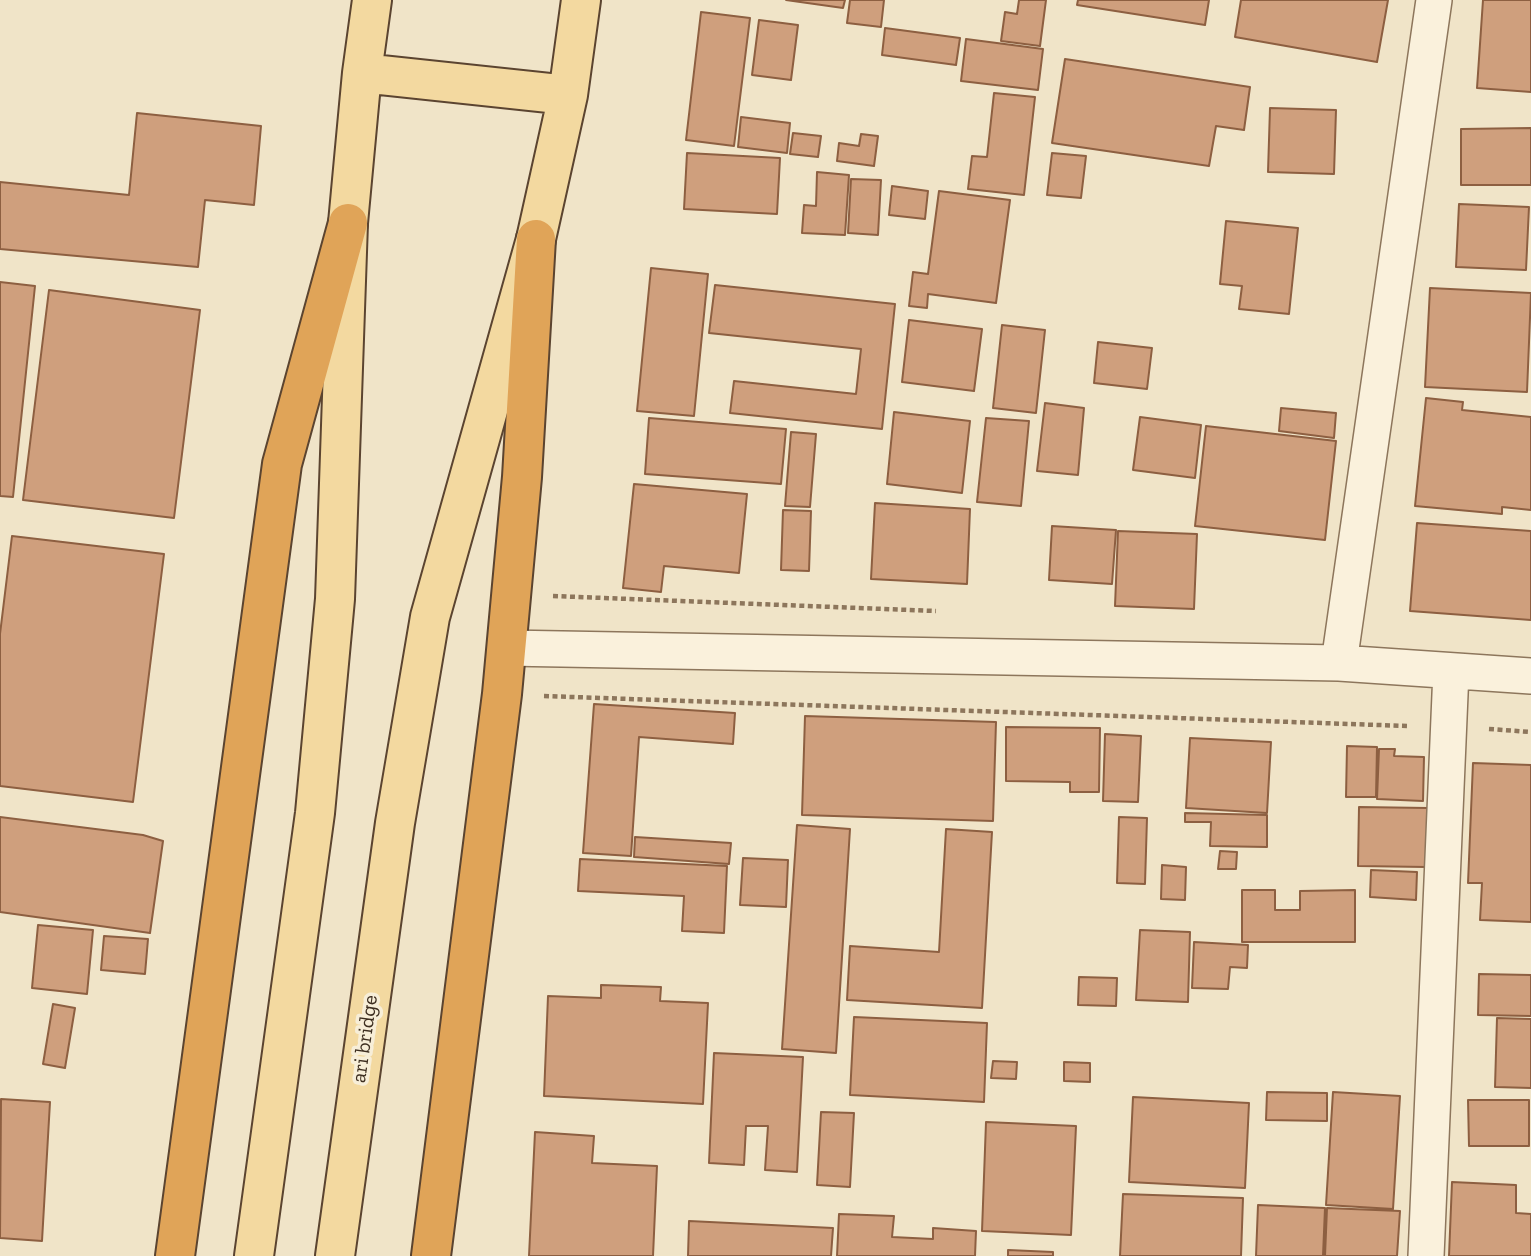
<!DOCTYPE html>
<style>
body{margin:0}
canvas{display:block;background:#f0e4c8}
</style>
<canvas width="1531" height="1256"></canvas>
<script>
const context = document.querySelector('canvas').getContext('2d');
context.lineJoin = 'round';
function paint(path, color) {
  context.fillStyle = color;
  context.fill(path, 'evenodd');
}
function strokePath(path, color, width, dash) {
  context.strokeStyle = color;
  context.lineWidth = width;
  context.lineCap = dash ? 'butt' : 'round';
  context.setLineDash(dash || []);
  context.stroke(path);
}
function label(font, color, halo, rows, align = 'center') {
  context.font = font + ' "Zilla Slab",serif';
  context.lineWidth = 7;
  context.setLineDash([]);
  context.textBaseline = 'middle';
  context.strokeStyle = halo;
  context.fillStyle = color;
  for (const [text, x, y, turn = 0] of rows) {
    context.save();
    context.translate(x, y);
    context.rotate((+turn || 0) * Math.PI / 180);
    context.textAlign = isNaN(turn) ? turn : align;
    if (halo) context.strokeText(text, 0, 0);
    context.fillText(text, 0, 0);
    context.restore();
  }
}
const building = new Path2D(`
 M 786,0 L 845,0 L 843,8 Z
 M 850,0 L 884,0 L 881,27 L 847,23 Z
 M 1019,0 L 1046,0 L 1040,46 L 1001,41 L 1005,12 L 1017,14 Z
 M 1078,0 L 1209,0 L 1205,25 L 1077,5 Z
 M 1241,0 L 1388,0 L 1377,62 L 1235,37 Z
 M 1483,0 L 1531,0 L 1531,92 L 1477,88 Z
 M 701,12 L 750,18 L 734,146 L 686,140 Z
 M 759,20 L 798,25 L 791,80 L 752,75 Z
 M 885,28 L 960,38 L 956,65 L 882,55 Z
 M 966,39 L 1043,49 L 1038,90 L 961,81 Z
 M 1065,59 L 1250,87 L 1244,130 L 1216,126 L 1209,166 L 1052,143 Z
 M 994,93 L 1035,97 L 1024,195 L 968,189 L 972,156 L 987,157 Z
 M 1270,108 L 1336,110 L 1334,174 L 1268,172 Z
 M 137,113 L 261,126 L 254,205 L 205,200 L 198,267 L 0,249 L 0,182 L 129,195 Z
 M 741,117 L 790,123 L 787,153 L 738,147 Z
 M 1531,128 L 1531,185 L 1461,185 L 1461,129 Z
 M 793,133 L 821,136 L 818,157 L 790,154 Z
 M 861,134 L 878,136 L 874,166 L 837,161 L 839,143 L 859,146 Z
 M 687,153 L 780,158 L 777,214 L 684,209 Z
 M 1052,153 L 1086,156 L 1081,198 L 1047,195 Z
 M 817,172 L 849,175 L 845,235 L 802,233 L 804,205 L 816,206 Z
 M 851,179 L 881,180 L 878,235 L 848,233 Z
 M 892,186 L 928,191 L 925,219 L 889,215 Z
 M 939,191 L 1010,200 L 996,303 L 928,294 L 927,308 L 909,306 L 913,272 L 928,274 Z
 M 1459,204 L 1529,207 L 1526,270 L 1456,267 Z
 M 1226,221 L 1298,228 L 1289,314 L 1239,309 L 1242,286 L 1220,284 Z
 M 651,268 L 708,274 L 694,416 L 637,411 Z
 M 0,282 L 35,286 L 13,497 L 0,496 Z
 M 715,285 L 895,304 L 882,429 L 730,413 L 734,381 L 856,394 L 861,349 L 709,333 Z
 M 1430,288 L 1531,293 L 1527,392 L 1425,387 Z
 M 49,290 L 200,310 L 174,518 L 23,500 Z
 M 909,320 L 982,329 L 974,391 L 902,382 Z
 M 1002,325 L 1045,330 L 1036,413 L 993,408 Z
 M 1098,342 L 1152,348 L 1147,389 L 1094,383 Z
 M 1426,398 L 1463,402 L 1462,410 L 1531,417 L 1531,510 L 1502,507 L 1502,514 L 1415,506 Z
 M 1045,403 L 1084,408 L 1078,475 L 1037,471 Z
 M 1281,408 L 1336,413 L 1334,438 L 1279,431 Z
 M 894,412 L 970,421 L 962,493 L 887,484 Z
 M 1140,417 L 1201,425 L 1195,478 L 1133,470 Z
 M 649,418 L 786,429 L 781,484 L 645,474 Z
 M 986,418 L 1029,421 L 1021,506 L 977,502 Z
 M 1206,426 L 1336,441 L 1325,540 L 1195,526 Z
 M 791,432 L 816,434 L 810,507 L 785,506 Z
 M 634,484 L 747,494 L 739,573 L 664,566 L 661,592 L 623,588 Z
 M 875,503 L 970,509 L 967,584 L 871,579 Z
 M 783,510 L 811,511 L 809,571 L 781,570 Z
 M 1417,523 L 1531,531 L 1531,620 L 1410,611 Z
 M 1052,526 L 1116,530 L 1112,584 L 1049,580 Z
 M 1118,531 L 1197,534 L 1194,609 L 1115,606 Z
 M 12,536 L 164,554 L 133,802 L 0,786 L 0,634 Z
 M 594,704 L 735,713 L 733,744 L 639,737 L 631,856 L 583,853 Z
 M 805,716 L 996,722 L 993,821 L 802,815 Z
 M 1006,727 L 1100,728 L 1099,792 L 1070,792 L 1070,782 L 1006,781 Z
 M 1105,734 L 1141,736 L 1138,802 L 1103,801 Z
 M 1190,738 L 1271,742 L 1267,813 L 1186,808 Z
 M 1347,746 L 1377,747 L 1376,797 L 1346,797 Z
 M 1379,749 L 1395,749 L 1394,756 L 1424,757 L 1423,801 L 1377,799 Z
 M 1473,763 L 1531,765 L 1531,922 L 1480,920 L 1482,883 L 1468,883 Z
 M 1359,807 L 1428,808 L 1426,867 L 1358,866 Z
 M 1185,813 L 1267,815 L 1267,847 L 1210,846 L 1211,822 L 1185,822 Z
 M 0,817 L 143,835 L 163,841 L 150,933 L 0,912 Z
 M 1119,817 L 1147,818 L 1145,884 L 1117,883 Z
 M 797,825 L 850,829 L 836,1053 L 782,1049 Z
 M 946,829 L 992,832 L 982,1008 L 847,1000 L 850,946 L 939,952 Z
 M 635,837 L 731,843 L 729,864 L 634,857 Z
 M 1220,851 L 1237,852 L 1236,869 L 1218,869 Z
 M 743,858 L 788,860 L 786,907 L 740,905 Z
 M 580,859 L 727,866 L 724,933 L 682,931 L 684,896 L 578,891 Z
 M 1162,865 L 1186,867 L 1185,900 L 1161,899 Z
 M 1371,870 L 1417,872 L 1416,900 L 1370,897 Z
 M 1242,890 L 1275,890 L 1275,910 L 1300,910 L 1300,891 L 1355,890 L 1355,942 L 1242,942 Z
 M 38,925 L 93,930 L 87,994 L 32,988 Z
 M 1140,930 L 1190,932 L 1188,1002 L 1136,1000 Z
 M 104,936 L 148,939 L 145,974 L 101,970 Z
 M 1194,942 L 1248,945 L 1247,968 L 1230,967 L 1228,989 L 1192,988 Z
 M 1479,974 L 1531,975 L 1531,1016 L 1478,1015 Z
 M 1079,977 L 1117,978 L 1116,1006 L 1078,1005 Z
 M 601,985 L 661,987 L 660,1001 L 708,1003 L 703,1104 L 544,1096 L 548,996 L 601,998 Z
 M 53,1004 L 75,1008 L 65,1068 L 43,1064 Z
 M 854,1017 L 987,1023 L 984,1102 L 850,1095 Z
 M 1497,1018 L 1531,1019 L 1531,1088 L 1495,1087 Z
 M 714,1053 L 803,1057 L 797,1172 L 765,1170 L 768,1126 L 746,1126 L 744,1165 L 709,1163 Z
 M 993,1061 L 1017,1062 L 1016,1079 L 991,1078 Z
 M 1064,1062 L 1090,1063 L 1090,1082 L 1064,1081 Z
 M 1267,1092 L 1327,1093 L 1327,1121 L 1266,1120 Z
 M 1333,1092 L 1400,1096 L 1393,1209 L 1326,1205 Z
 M 1133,1097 L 1249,1103 L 1245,1188 L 1129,1182 Z
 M 1,1099 L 50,1102 L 42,1241 L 0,1238 Z
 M 1468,1100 L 1529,1100 L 1529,1146 L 1469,1146 Z
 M 821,1112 L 854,1113 L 850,1187 L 817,1185 Z
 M 986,1122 L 1076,1126 L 1071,1235 L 982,1231 Z
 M 535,1132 L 594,1136 L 592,1163 L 657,1166 L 653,1256 L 529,1256 Z
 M 1452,1182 L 1516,1185 L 1516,1213 L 1531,1214 L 1531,1256 L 1449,1256 Z
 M 1123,1194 L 1243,1198 L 1241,1256 L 1120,1256 Z
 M 1258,1205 L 1325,1208 L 1323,1256 L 1256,1256 Z
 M 1327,1208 L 1400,1211 L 1397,1256 L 1325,1256 Z
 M 839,1214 L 894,1216 L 892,1237 L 933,1239 L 933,1228 L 976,1231 L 975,1256 L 837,1256 Z
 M 689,1221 L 833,1228 L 831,1256 L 688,1256 Z
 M 1008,1250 L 1053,1252 L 1053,1256 L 1008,1256 Z`);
paint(building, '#cf9f7d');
strokePath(building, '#8d5f41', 2);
const street = new Path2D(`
 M 506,648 L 1339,663 L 1531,676
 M 1339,663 L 1434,0
 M 1426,1256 L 1451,671`);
const primary = new Path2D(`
 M 362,73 L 568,95
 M 254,1256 L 315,813 L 335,599 L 348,223 L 362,73 L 372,0
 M 335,1256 L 395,823 L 430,617 L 536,239 L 568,95 L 581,0`);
const highway = new Path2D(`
 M 175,1256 L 282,464 L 348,223
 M 431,1256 L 502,694 L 522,477 L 536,239`);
strokePath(street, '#8d765c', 38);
strokePath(primary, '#5b4430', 42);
strokePath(highway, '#5b4430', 42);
strokePath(new Path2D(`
 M 553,596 L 936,611
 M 544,696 L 1407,726
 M 1489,729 L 1531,732`), '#8d765c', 4.5, [5, 3.5]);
strokePath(street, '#faf1dc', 35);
strokePath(primary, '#f3d9a0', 38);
strokePath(highway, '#e0a458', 38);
label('21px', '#3d2e20', '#f7eed8', [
 ["ari bridge",365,1039,-82]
]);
</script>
